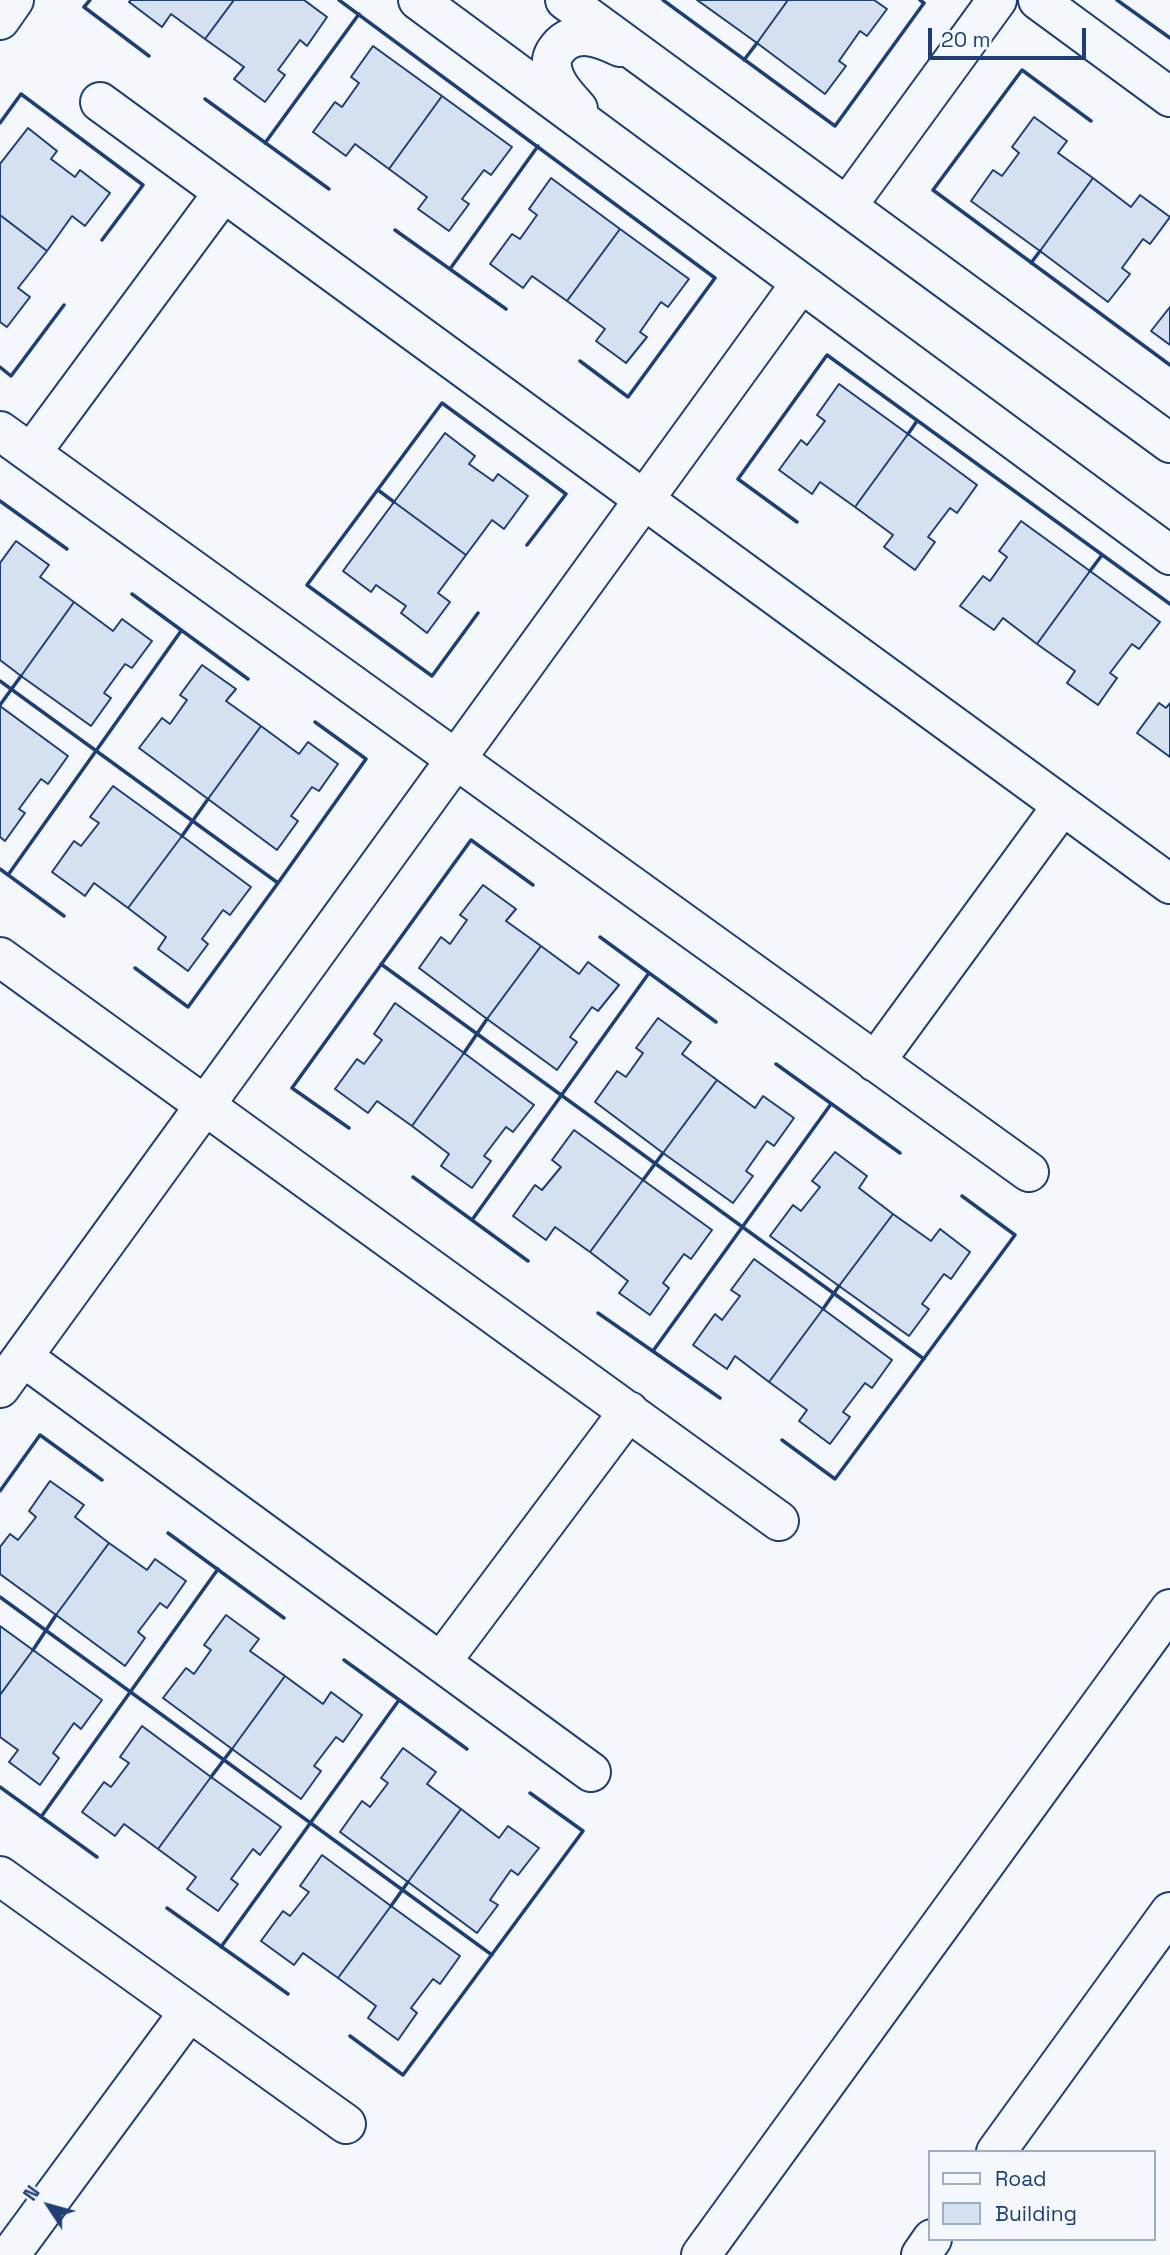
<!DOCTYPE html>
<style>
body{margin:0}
#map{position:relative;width:1170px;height:2255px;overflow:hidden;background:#f4f7fb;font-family:"Space Grotesk",sans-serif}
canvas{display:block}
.legend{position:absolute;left:928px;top:2150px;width:228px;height:91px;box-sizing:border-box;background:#f4f7fb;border:2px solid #9eadc5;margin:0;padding:9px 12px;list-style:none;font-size:21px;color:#1d3f73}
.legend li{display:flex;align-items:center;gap:14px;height:35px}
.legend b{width:35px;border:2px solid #9eadc5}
.north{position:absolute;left:14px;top:2171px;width:70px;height:70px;-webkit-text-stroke:5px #f4f7fb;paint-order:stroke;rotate:306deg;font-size:19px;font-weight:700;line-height:28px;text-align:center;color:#1d3f73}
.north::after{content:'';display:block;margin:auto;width:24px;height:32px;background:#1d3f73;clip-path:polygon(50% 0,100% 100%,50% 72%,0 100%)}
.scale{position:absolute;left:928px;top:28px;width:158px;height:32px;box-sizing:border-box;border:4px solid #1d3f73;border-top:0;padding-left:9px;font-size:21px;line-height:24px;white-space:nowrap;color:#1d3f73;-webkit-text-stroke:5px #f4f7fb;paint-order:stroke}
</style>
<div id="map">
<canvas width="1170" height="2255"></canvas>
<ul class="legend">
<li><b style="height:9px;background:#f4f7fb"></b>Road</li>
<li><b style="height:19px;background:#d5e0f0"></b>Building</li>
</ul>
<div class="north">N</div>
<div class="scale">20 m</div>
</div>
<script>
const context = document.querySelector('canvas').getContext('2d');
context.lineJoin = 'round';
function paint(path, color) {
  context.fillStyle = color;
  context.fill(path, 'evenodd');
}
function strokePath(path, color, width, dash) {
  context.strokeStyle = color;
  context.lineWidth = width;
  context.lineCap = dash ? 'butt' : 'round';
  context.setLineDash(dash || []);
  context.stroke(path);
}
const building = new Path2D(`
 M 131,0 L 234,0 L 205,39 L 171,14 L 162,27 L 129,2 Z
 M 234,0 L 304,0 L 327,17 L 307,46 L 300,40 L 278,70 L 285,75 L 265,102 L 234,79 L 244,67 L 205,39 Z
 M 697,0 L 788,0 L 757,43 Z
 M 788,0 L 874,0 L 887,9 L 867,36 L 860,31 L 839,61 L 846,66 L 825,94 L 757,43 Z
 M 373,46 L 442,96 L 389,169 L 355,144 L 346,156 L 313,132 L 335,102 L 342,107 L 359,83 L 351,77 Z
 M 442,96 L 512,147 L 491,175 L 484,170 L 462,199 L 469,204 L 449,231 L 418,209 L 427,197 L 389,169 Z
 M 1034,117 L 1067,141 L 1058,153 L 1093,178 L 1040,251 L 971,201 L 993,170 L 1002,176 L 1019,153 L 1012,147 Z
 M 28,128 L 57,151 L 51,159 L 75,177 L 80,170 L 110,193 L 85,226 L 72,216 L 47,251 L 0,215 L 0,164 Z
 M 551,178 L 620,229 L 567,301 L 532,276 L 523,288 L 490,264 L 512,234 L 520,239 L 537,215 L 529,209 Z
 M 1093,178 L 1131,207 L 1140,195 L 1170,217 L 1150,244 L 1143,239 L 1122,268 L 1130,274 L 1108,302 L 1040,251 Z
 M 0,215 L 47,251 L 18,288 L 30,297 L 7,327 L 0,322 Z
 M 620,229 L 689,279 L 668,307 L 661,302 L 640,332 L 647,337 L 626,363 L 596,341 L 605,329 L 567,301 Z
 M 1170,307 L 1170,345 L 1151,331 Z
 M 839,384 L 908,434 L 855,507 L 820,482 L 812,494 L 779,470 L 801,440 L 807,445 L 825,421 L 817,415 Z
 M 445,433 L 475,456 L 469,464 L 493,481 L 498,474 L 528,496 L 504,529 L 492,520 L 466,555 L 394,502 Z
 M 908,434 L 977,485 L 957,513 L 950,508 L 928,537 L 935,542 L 915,570 L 884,547 L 893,535 L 855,507 Z
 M 394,502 L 466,555 L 438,593 L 450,602 L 427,633 L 401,613 L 406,606 L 376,585 L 371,592 L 343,571 Z
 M 1021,521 L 1090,571 L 1037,644 L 1003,618 L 994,630 L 960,606 L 983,576 L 990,581 L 1007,557 L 999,551 Z
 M 16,541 L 49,565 L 40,577 L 74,602 L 21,676 L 0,660 L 0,563 Z
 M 1090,571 L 1160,622 L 1139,649 L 1132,644 L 1110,673 L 1117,678 L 1098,705 L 1067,683 L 1075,671 L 1037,644 Z
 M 74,602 L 113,631 L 122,619 L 152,641 L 132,668 L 125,664 L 104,693 L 111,698 L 91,726 L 21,676 Z
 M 202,665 L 236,689 L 226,701 L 261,726 L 208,799 L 139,748 L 162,718 L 170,724 L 187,700 L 180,695 Z
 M 1159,703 L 1166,708 L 1170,703 L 1170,757 L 1137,733 Z
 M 0,706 L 68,756 L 48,784 L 41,779 L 19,809 L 25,813 L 5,841 L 0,837 Z
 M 261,726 L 299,754 L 308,742 L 338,764 L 319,791 L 312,787 L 291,816 L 298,821 L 277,850 L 208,799 Z
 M 113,786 L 182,836 L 128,908 L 94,883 L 85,896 L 52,872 L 74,841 L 81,846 L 99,823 L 90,817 Z
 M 182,836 L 251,887 L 230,915 L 223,910 L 202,939 L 208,944 L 188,971 L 158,949 L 166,937 L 128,908 Z
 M 483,885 L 516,909 L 506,921 L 541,946 L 487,1019 L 419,968 L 441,937 L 450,944 L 467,920 L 460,915 Z
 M 541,946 L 579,974 L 588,962 L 619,985 L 598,1011 L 592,1007 L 570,1037 L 577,1042 L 557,1070 L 487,1019 Z
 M 395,1003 L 464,1053 L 412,1126 L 377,1101 L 368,1113 L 335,1089 L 357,1059 L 364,1064 L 382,1040 L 374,1034 Z
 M 658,1018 L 691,1042 L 682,1054 L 717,1080 L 663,1153 L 595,1102 L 617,1071 L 626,1077 L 643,1053 L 636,1048 Z
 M 464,1053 L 534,1105 L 513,1132 L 506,1127 L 484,1156 L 491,1161 L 472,1188 L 441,1166 L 449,1154 L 412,1126 Z
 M 717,1080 L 755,1108 L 763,1096 L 794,1118 L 774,1146 L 767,1141 L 746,1171 L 753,1176 L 733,1203 L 663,1153 Z
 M 574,1130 L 643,1180 L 590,1252 L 555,1227 L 546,1240 L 513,1216 L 535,1185 L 542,1190 L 561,1167 L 552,1160 Z
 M 835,1152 L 867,1176 L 859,1188 L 893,1214 L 839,1286 L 770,1236 L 793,1205 L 801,1211 L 820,1187 L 812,1181 Z
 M 643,1180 L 712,1230 L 691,1259 L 684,1254 L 663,1283 L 669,1288 L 650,1315 L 619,1293 L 628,1281 L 590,1252 Z
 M 893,1214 L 931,1241 L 940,1229 L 970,1252 L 951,1279 L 944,1274 L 922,1304 L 929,1309 L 909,1336 L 839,1286 Z
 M 754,1259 L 823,1309 L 769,1382 L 735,1356 L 727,1369 L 693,1345 L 715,1314 L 722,1320 L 740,1296 L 731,1290 Z
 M 823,1309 L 892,1360 L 872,1388 L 865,1383 L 843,1412 L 850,1417 L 830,1444 L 799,1421 L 807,1410 L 769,1382 Z
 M 50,1481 L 84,1505 L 75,1517 L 109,1543 L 56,1615 L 0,1574 L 0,1547 L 10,1534 L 18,1540 L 36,1517 L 29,1511 Z
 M 109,1543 L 147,1570 L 155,1559 L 186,1581 L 167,1608 L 160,1603 L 138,1632 L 145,1638 L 125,1666 L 56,1615 Z
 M 226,1615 L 259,1639 L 250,1651 L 285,1676 L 232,1749 L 163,1698 L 186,1668 L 194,1674 L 211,1650 L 204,1645 Z
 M 0,1626 L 33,1650 L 0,1695 Z
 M 33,1650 L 102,1700 L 81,1729 L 74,1723 L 53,1753 L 59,1758 L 40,1785 L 9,1762 L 18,1750 L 0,1737 L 0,1695 Z
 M 285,1676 L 323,1704 L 331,1692 L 362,1715 L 343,1742 L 336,1737 L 314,1766 L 321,1771 L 301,1799 L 232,1749 Z
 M 142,1726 L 211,1777 L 158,1849 L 124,1824 L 115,1836 L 82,1812 L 104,1782 L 111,1787 L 129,1763 L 120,1757 Z
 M 403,1748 L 436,1772 L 427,1784 L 461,1809 L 408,1882 L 340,1832 L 362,1801 L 370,1807 L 388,1783 L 381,1778 Z
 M 211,1777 L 281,1827 L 260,1855 L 253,1849 L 231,1879 L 238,1884 L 218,1911 L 187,1889 L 196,1877 L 158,1849 Z
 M 461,1809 L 499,1838 L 508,1826 L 539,1848 L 518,1875 L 511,1870 L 490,1900 L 498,1905 L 477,1933 L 408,1882 Z
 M 322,1855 L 391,1906 L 338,1978 L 303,1953 L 294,1965 L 261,1941 L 283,1911 L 290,1916 L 309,1892 L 300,1886 Z
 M 391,1906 L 460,1956 L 440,1984 L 433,1979 L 411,2008 L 417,2013 L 398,2040 L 368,2018 L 376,2006 L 338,1978 Z`);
paint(building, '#d5e0f0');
strokePath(building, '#1d3f73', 2);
const minor = new Path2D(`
 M 418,0 L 1170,555
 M 565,0 L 1170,443
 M 1038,0 L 1170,97
 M 0,20 L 14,0
 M 100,102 L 1170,884
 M 578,109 C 568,97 554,84 552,67 C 551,61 552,57 555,52 C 571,27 598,36 620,47
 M 847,206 L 997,0
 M 0,431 L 1029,1172
 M 31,453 L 223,193
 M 0,957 L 779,1521
 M 875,1062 L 1062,806
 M 23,1357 L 591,1772
 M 0,1388 L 801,283
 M 441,1662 L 629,1411
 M 0,1876 L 346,2124
 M 10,2255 L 189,2012`);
const major = new Path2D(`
 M 996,2152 L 1170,1912
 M 701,2255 L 1170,1609
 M 921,2255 L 932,2239`);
strokePath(minor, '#1d3f73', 42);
strokePath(major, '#1d3f73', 42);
strokePath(minor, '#f4f7fb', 38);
strokePath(major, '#f4f7fb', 38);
strokePath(new Path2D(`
 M 90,0 L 84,7 L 149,56
 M 339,0 L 715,278 L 628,397 L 580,361
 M 663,0 L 835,126 L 924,3 L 920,0
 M 1117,0 L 1170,38
 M 744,60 L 757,43
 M 205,99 L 329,189
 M 1091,121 L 1022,70 L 933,190 L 1170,365
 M 0,123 L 21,94 L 143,185 L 102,240
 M 265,143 L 359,14
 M 395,230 L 506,309
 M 1031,263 L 1040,251
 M 450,269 L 538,146
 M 0,367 L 11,376 L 64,305
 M 908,434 L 917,421
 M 378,490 L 394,502
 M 0,501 L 67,549
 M 797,522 L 738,479 L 827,355 L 1170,604
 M 1090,571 L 1102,555
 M 132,594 L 248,679
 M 478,613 L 432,676 L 307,585 L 442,403 L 566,494 L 527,545
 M 0,681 L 278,883 L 188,1007 L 135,968
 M 0,705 L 21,676
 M 182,836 L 208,799
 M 0,869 L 64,916
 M 8,875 L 181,631
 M 278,883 L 366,759 L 315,722
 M 600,937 L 716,1022
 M 381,964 L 924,1359
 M 464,1053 L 487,1019
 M 776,1064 L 900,1153
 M 349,1128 L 292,1088 L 471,840 L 533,885
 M 413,1177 L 528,1261
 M 643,1180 L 663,1153
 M 472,1220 L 649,973
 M 823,1309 L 839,1286
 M 598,1313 L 720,1398
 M 653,1351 L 831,1104
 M 782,1440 L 835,1479 L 1015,1235 L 962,1196
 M 0,1491 L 40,1435 L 102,1480
 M 168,1533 L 284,1618
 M 0,1597 L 492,1955
 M 33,1650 L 56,1615
 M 344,1660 L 467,1749
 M 211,1777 L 232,1749
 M 0,1787 L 97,1857
 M 41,1817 L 218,1569
 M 391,1906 L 408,1882
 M 167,1908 L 288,1994
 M 221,1947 L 399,1700
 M 350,2036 L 403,2075 L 583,1831 L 530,1793`), '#1d3f73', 3.5);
</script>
